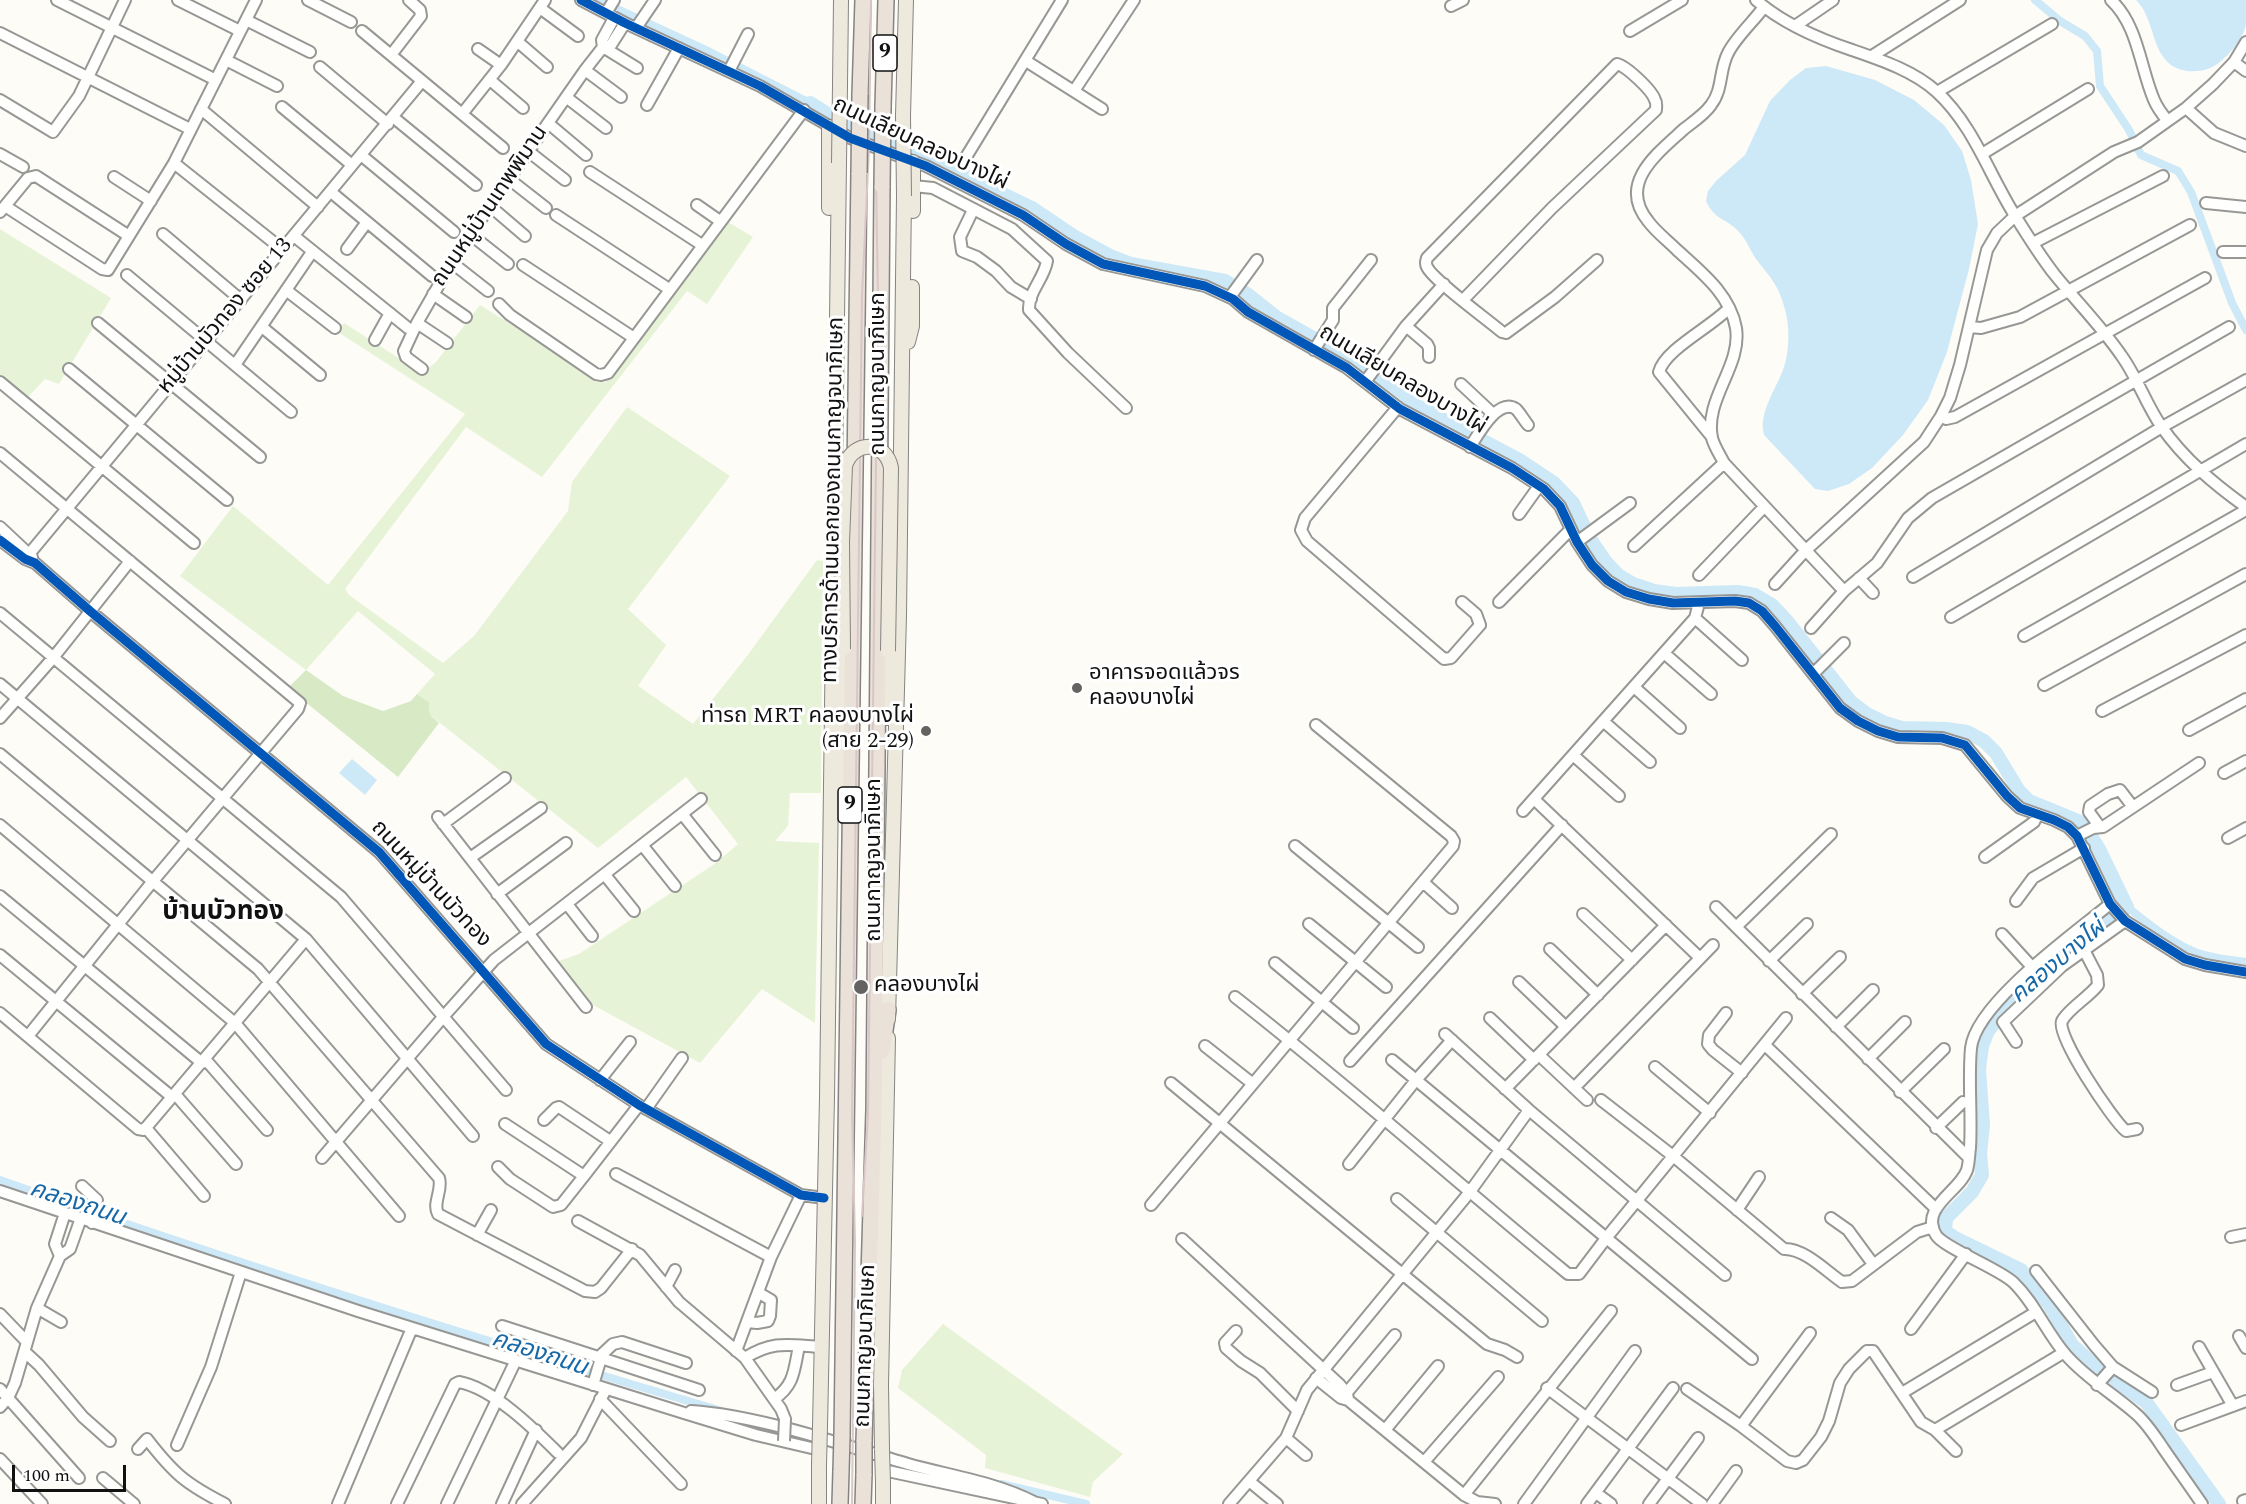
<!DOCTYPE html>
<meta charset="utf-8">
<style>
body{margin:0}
#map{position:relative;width:2246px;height:1504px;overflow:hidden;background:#fdfcf7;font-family:Spectral,serif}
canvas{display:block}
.scale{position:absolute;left:12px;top:1465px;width:114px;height:27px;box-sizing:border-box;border:3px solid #111;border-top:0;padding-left:8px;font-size:18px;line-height:21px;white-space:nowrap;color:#111;-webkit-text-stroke:4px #fff;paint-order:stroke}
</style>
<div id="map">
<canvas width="2246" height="1504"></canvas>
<div class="scale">100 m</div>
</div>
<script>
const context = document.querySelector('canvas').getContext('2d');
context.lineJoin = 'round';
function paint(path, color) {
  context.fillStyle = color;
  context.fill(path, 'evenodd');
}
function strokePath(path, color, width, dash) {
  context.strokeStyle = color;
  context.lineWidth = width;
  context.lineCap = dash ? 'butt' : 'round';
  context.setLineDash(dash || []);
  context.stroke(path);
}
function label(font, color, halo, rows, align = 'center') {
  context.font = font + ' Spectral,"Noto Sans Thai",serif';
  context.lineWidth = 6;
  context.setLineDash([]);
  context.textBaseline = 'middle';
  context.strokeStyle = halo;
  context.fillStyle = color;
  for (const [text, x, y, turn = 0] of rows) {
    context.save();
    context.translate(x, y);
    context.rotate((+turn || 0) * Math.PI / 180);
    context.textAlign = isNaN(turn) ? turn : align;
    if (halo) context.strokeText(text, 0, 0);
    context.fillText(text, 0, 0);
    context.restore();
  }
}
paint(new Path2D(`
 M 728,222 L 753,237 L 707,304 L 687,291 L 542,477 L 466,427 L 345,589 L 349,595 L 443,663 L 474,636 L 568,511 L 572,482 L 627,407 L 730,476 L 628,609 L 666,645 L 638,686 L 693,724 L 747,656 L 817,560 L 823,561 L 821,793 L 790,793 L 788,826 L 775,841 L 819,843 L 815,1023 L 762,989 L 700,1063 L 593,1005 L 556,962 L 579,954 L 713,865 L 738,844 L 686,777 L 598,848 L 430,715 L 429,702 L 417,694 L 435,674 L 358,611 L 306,670 L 180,576 L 233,506 L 328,585 L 465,414 L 338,332 L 344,323 L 422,373 L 436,362 L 480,305 L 605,383 Z
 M 0,229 L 111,298 L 59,384 L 45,379 L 27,398 L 0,376 Z
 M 943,1324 L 1123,1454 L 1093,1482 L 1090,1497 L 985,1468 L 986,1455 L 898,1388 L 902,1370 Z`), '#e7f3d7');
paint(new Path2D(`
 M 306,670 L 343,696 L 383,711 L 411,701 L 417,694 L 429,702 L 430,715 L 439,723 L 398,777 L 288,688 Z`), '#d8eac5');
paint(new Path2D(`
 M 2136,0 L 2246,0 C 2246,8 2246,16 2246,23 C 2245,36 2231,53 2221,61 C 2211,70 2200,72 2187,71 C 2149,65 2158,21 2136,0 Z
 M 1826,66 L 1875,80 L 1914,100 L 1944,125 L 1962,151 L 1971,180 L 1978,224 L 1969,269 L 1947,352 L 1928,400 L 1903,435 L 1872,468 L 1849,484 L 1828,491 L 1815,489 L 1764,435 C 1758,413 1776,389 1783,370 C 1790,351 1790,325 1784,306 C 1778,284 1769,276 1756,259 C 1750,250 1746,239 1739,232 C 1727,218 1715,221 1706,201 L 1708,191 L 1716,181 L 1745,155 L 1770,101 L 1790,80 L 1806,68 Z
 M 352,759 L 377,780 L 365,795 L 339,773 Z`), '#cde8f7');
strokePath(new Path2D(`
 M 598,0 L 710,52 L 810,103
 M 2035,0 L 2060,21 L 2085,36 L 2097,51 L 2100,86 L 2129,130 L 2141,155 L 2178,171 L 2191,192 L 2232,303 L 2246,330
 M 2127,907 C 2148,923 2170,942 2195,952 C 2211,958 2229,960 2246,962
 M 0,1180 C 238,1264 480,1340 722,1411
 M 1001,1484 L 1086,1504`), '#cde8f7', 8);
strokePath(new Path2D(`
 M 810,103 L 837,120 L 917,157 L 930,159 L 1032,208 L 1075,237 L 1110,256 L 1131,264 L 1225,281 L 1247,294 L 1276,317 L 1356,362 L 1410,402 L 1521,461 L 1554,483 L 1573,503 L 1590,539 L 1605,561 L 1618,575 L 1633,584 L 1654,591 L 1676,594 L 1738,592 L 1755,595 L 1772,605 L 1787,621 L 1851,702 L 1867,714 L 1885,723 L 1902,728 L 1946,729 L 1967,732 L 1984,741 L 1996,753 L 2019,791 L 2029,801 L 2078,821 L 2087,830 L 2099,849 L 2127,907 L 2110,922 L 2041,973 L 2015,996 L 1988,1031 L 1982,1046 L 1979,1069 L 1983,1125 L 1980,1153 L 1982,1175 L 1972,1192 L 1946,1218 L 1945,1231 L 1955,1238 L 2021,1270 L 2049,1304 L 2072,1345 L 2102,1372 L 2146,1402 L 2219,1504`), '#cde8f7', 14);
const minor = new Path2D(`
 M 57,0 L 216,80
 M 178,0 L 240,31
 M 308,0 L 351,22
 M 581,0 L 625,23 L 760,86 L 850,138 L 926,166 L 1023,215 L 1066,244 L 1103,264 L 1205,286 L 1233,299 L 1248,312 L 1347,368 L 1400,409 L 1512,468 L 1544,489 L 1560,506 L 1577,542 L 1592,565 L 1608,581 L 1626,592 L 1649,599 L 1673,603 L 1735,601 L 1749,603 L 1762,611 L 1775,626 L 1840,708 L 1858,721 L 1878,731 L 1898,737 L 1942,738 L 1965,745 L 2007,796 L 2020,808 L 2054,820 L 2068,827 L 2077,836 L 2110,904 L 2125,921 L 2185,959 L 2205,965 L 2246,972
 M 1756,0 C 1782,23 1819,39 1852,50 C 1881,60 1914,71 1937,92 C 1973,125 1989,174 2014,214 C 2027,235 2040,256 2055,275 C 2077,302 2101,326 2121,355 C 2137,377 2146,404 2161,426 C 2184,459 2214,484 2246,507
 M 2111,0 C 2138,25 2140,67 2154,100 C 2157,107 2162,114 2167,120
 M 1451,6 L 1463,0
 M 1764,7 C 1753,22 1736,37 1728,53 C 1719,70 1723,90 1711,105 C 1705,114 1693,122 1684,129 C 1658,153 1617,183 1648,221 C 1656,232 1667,240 1677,250 C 1701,272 1730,294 1736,328 C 1742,366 1704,399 1712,438 C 1714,446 1720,455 1724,463 L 1844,591
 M 540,8 L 578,36
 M 606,13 L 614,0
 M 246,20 L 310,52
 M 1795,26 L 1833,0
 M 636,28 L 655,0
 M 362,31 L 503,148
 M 1630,31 L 1682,0
 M 0,33 L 190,129
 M 518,42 L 547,67
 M 603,47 L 637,68
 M 603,47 L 602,40 L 614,18
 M 478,49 L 501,65
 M 391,55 L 421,16 L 420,10 L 409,0
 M 1872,56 L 1960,0
 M 226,60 L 277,86
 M 1026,61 L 1102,109
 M 2234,62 L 2246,71
 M 320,67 L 388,124
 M 585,70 L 621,97
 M 729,71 L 748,34
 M 490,80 L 523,108
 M 1074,91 L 1134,0
 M 1937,92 L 2052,24
 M 566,97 L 606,128
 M 0,100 L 53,132 L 79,96 L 125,0
 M 647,105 L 679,48
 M 282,107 L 352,165
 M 2186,108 L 2214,133 L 2246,146
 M 201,109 L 318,207
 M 462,114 L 501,65 L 545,0
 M 393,117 L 476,185
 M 548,123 L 586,155
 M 528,151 L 565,180
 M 0,154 L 23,167
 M 1982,154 L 2088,89
 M 361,155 L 454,232
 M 963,162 L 1062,0
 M 174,163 L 282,249
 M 590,172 L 702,245
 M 114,177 L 151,201
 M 509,179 L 546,208
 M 913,186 L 933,188 L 1012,229 L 1047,261 C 1044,279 1028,292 1029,310 L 1068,353 L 1126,408
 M 331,192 L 432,276
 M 2206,203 L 2246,207
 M 697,205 L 720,221
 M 5,206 L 28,178 L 36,176 L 129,236
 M 490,206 L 525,236
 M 973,210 L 960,237 L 962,251 L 977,257 L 996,271 L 1011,287 L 1031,299
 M 0,212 L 5,206 L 102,269 L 108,270 L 174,163 L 256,0
 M 556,215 L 669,289
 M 163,234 L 241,300
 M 470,234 L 508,264
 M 294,236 L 408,328
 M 2033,243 L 2163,176
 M 347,249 L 367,222
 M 2223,252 L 2246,252
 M 451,262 L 488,291
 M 523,265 L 634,338
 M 127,275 L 291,412
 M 286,290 L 335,328
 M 433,294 L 466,317
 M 1230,297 L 1257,260
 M 1463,300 L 1552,208 L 1656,110 C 1656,106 1657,103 1655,100 C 1652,90 1626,66 1617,64 L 1427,258 C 1426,262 1425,263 1427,267 C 1433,280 1488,320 1502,332 L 1506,333 L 1555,297 L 1597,260
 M 499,304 L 510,315 L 596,374 L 601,375 L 608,373 L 804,110
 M 98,323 L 260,457
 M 417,323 L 447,343
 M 1406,326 L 1427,344 L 1429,348 L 1429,357
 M 262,327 L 320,375
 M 1969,327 L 1981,328 L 2020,317 L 2190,225
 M 375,340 L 390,313
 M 1314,350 L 1333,320 L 1333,308 L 1371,260
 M 235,365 L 312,252
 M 69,369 L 227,500
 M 422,369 L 406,357 L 404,351 L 417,323 L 456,255 L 585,70 L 603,47 L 611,45 L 625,23
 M 0,382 L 194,543
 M 1365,382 L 1406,326 L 1444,284
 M 1461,384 L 1493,414
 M 1398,407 L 1305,518 L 1301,530 L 1307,541 L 1444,659 L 1451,658 L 1480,625 L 1476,614 L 1462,602
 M 1941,416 L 1946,419 L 1955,417 L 2205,278
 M 1712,437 L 1659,372 C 1665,349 1713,326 1729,308
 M 1470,447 C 1478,435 1498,397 1516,409 C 1520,413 1524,420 1528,425
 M 0,453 L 300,703 L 298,709 L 153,881 L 28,1036
 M 1519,514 L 1539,486
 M 0,527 L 32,557
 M 0,540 L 25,559 L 35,563 L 90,611 L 379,852 L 546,1044 L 639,1105 L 801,1195 L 824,1198
 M 1577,542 L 1630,503
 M 1634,546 L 1724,463
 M 25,559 L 422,81
 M 1699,575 L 1764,507
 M 1913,577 L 2162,427 L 2246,380
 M 1859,578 L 1873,593
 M 1775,584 L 1805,551 L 1924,442 L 1941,416 L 1950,398 L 1960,365 L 1987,250 L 1997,233 L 2015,216 L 2114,152 L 2138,142 L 2186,108 L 2213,84 L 2234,62 L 2246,42
 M 1499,602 L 1571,529
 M 0,613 L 341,897 L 506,1090
 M 1951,617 L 2246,444
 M 1695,618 L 1742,660
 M 1811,628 L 1844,591 L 1877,563 L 1908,518 L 1932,498 L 2229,327
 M 2024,636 L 2246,510
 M 1664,653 L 1711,694
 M 1813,674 L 1844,643
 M 0,684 L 306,939 L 473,1136
 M 2044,685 L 2246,574
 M 1634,687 L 1680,728
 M 2102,711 L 2246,635
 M 0,718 L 53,658 L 130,561
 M 1603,721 L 1650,762
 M 2189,730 L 2246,699
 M 0,754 L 258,969 L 439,1178 C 443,1190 432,1203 438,1214 L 585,1291 L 595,1292 L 601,1288 L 632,1249
 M 1573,755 L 1619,796
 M 2224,773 L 2246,761
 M 1534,799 L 1700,958
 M 1523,811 L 1695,618 L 1699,603
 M 683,815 L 715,855
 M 438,817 L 586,1007
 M 443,824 L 505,778
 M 0,825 L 235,1023 L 399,1216
 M 2100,827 L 2089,812 L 2090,806 L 2108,794 L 2120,790 L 2133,807
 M 2077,836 L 2093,828 L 2103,827 L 2199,763
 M 2228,838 L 2246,828
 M 643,846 L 675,886
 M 1295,846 L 1418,947
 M 1985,857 L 2034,822 L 2037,815
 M 470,858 L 541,808
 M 605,875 L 634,911
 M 1423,882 L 1452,908
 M 497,894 L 566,843
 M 0,896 L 202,1063
 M 2016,901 L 2033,878 L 2084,848
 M 567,904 L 592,936
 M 2110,904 C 2075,933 1976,1003 1971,1048 C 1968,1081 1972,1115 1970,1148 C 1969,1155 1969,1164 1967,1170 C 1960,1191 1919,1208 1936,1235 C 1944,1248 1996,1267 2013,1282 C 2035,1303 2046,1332 2066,1355 C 2086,1378 2112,1393 2135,1413 C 2146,1422 2155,1436 2163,1448 C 2176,1467 2189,1485 2202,1504
 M 1716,907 L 1969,1158
 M 1583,914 L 1632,960
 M 1309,924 L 1386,987
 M 1736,927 L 1831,834
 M 2002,934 L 2032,967
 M 1550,949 L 1598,995
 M 2084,950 L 2097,975 L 2098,985 C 2089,997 2068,1009 2062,1021 C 2055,1034 2113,1121 2126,1131 L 2137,1129
 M 0,955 L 172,1097
 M 1769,961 L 1807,924
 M 1275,963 L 1353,1028
 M 1519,982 L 1566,1027
 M 1802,994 L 1840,957
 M 1235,997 C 1349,1086 1457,1183 1568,1274 L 1579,1274 L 1607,1237 L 1786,1018
 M 0,1013 L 138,1129 L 144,1130 L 306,939
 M 1726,1013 L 1709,1035 L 1708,1044 L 1713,1050 L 1742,1073
 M 1490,1018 L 1534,1060
 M 1836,1027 L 1873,990
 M 1445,1034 L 1529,1110 L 1725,1275
 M 2016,1042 L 2003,1022 L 2062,966 L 2125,921
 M 1765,1045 L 1936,1209
 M 1205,1046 L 1253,1084
 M 1539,1055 L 1587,1100
 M 205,1059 L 267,1130
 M 1868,1059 L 1905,1022
 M 1392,1060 L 1752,1359
 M 1350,1061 L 1562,825
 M 1655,1067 L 1710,1113
 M 600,1080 L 630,1042
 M 1171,1083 L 1487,1344 L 1505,1350 L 1517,1357
 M 1574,1088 L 1713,945
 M 1505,1089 L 1666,925
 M 1900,1092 L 1944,1049
 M 175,1094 L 236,1164
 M 1601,1100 L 1673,1156 L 1784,1249 C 1804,1248 1827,1272 1842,1282 L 1852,1281 L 1917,1232 L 1933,1227
 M 646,1109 L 682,1058
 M 544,1120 L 556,1108 L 559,1107 L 610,1141
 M 505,1124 L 584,1176 L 639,1105
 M 146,1128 L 204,1196
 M 1936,1128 L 1963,1102
 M 322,1158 L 444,1016 L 494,960 L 701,799
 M 1349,1164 L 1416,1080 L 1452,1040
 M 498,1167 L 510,1179 L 553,1207 L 561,1205 L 584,1176
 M 616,1174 L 771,1257
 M 82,1186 L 97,1200 L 92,1223
 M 0,1191 L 358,1311 L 684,1413 L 756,1435 L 820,1450
 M 1397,1199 L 1542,1321
 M 1151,1205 L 1453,846 L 1454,841 L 1451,836 L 1316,725
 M 1737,1210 L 1759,1177
 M 1831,1218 L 1848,1230 L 1873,1264
 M 578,1221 L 640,1255 L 679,1302 L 745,1358 L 781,1409 L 785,1419
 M 477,1235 L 491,1210
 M 2231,1237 L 2246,1234
 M 1182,1239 L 1340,1385 L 1347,1393 L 1348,1400
 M 60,1256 L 55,1244 L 65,1213
 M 2036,1271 L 2094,1345 L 2113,1367 L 2097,1385
 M 666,1287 L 675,1270
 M 37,1308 L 61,1322
 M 0,1314 L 26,1341
 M 747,1322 L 757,1323 L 768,1321 L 770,1316 L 771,1300 L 759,1293
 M 502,1326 L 601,1358 L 593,1385
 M 1911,1329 L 1966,1254
 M 1236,1331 L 1225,1343 L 1226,1348 L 1241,1361 L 1260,1373 L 1298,1411
 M 2239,1336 L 2246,1348
 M 2199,1347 L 2233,1406
 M 736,1351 L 771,1257 L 801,1195
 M 25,1352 L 39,1365 L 83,1417 L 110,1441
 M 599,1357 L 613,1344 L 622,1342 L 686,1363
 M 601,1358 L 699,1390
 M 745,1358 C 773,1340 789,1345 821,1347
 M 2113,1367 L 2152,1392
 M 1316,1378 L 1341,1398 L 1348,1400 L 1464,1495 L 1477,1502 L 1495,1504
 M 2177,1385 L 2213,1372
 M 1547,1388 L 1702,1504
 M 0,1389 L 79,1478
 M 1687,1389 L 1741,1426 L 1787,1461 L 1796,1463 L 1803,1460 L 1821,1437 L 1829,1421 L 1840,1383 L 1849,1369 L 1867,1351 L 1873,1351 L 1921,1422 L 1935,1430 L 1956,1451
 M 1902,1393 L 2036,1312
 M 1344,1396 L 1395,1335
 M 600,1399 L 681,1484
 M 774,1399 C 795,1385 794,1369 799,1346
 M 0,1407 L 8,1398 L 15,1383 L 37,1308 L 60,1256 L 70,1249 L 81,1218
 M 691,1411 C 762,1416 839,1444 908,1464 C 951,1476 995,1482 1034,1502
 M 2181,1425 L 2246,1401
 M 1741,1426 L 1810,1333
 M 1385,1430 L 1438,1366
 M 1935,1430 L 2063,1353
 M 1286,1438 L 1306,1455
 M 177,1445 L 211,1367 L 241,1272
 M 138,1449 L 147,1439 C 174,1474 186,1484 225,1504
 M 0,1459 L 42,1504
 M 1424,1462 L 1498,1377
 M 883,1470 L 1042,1504
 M 103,1478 L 134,1504
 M 1249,1481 L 1277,1504
 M 1596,1493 L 1611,1504
 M 1464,1495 L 1611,1311
 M 2243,1501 L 2246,1500
 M 338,1504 L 412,1328
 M 397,1504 L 455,1384 L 459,1382 C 493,1388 535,1430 558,1453
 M 447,1504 L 516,1360
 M 502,1504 L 536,1430
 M 522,1504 L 581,1438 L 606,1389
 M 1229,1504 L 1286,1438 L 1307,1390 L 1469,1193 L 1529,1110
 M 1524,1504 L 1635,1351
 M 1587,1504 L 1673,1388
 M 1649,1504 L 1698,1438
 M 1712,1504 L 1736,1471`);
const major = new Path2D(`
 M 840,85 L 841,0
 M 903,116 L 906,0
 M 829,127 L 829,208
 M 913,211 L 913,162
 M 908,342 L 912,326 L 912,287
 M 887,718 L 888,651
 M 839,811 L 842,781 L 843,649
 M 888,1019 L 899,616 L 904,196
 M 820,1426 L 827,1097 L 839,163
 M 882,1449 L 881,1385 L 888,1038
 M 819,1504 L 819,1465
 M 883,1504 L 883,1483`);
const highway = new Path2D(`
 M 860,95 L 863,0
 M 883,107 L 886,0
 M 882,1051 L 888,1010
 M 842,1436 L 859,173
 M 864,1441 L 874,1110 L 882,186
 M 840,1504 L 841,1471
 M 863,1504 L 864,1474`);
strokePath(minor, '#979795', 14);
strokePath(major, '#858482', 16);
strokePath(highway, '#858482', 18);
strokePath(minor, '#fffffe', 10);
strokePath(major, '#ede9dc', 14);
strokePath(highway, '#eae1d8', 15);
strokePath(new Path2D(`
 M 862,1216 L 868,1115 L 878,297 L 876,181
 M 852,1504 L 855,1242 L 852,1115 L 855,868 L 862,296 L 869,148 L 871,0`), '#d9c6c7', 2);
const minorBridge = new Path2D(`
 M 784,1441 L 785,1419`);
const majorBridge = new Path2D(`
 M 903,116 L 904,196
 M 839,163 L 840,85
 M 843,649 L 842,542 L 845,466 C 853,440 886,440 891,468 L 888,651
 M 882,1449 L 883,1483
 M 819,1465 L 820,1426`);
const highwayBridge = new Path2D(`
 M 859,173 L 860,95
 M 882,186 L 883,107
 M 841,1471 L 842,1436
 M 864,1474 L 864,1441`);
strokePath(minorBridge, '#979795', 14, []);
strokePath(majorBridge, '#858482', 16, []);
strokePath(highwayBridge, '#858482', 18, []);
strokePath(minorBridge, '#fffffe', 10);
strokePath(majorBridge, '#ede9dc', 14);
strokePath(highwayBridge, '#eae1d8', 15);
strokePath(new Path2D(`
 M 581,0 L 625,23 L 760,86 L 850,138 L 926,166 L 1023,215 L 1066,244 L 1103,264 L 1205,286 L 1233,299 L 1248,312 L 1347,368 L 1400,409 L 1512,468 L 1544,489 L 1560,506 L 1577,542 L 1592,565 L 1608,581 L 1626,592 L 1649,599 L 1673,603 L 1735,601 L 1749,603 L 1762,611 L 1775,626 L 1840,708 L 1858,721 L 1878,731 L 1898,737 L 1942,738 L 1965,745 L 2007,796 L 2020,808 L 2054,820 L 2068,827 L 2077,836 L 2110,904 L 2125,921 L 2185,959 L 2205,965 L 2246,972
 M 0,540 L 25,559 L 35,563 L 90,611 L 379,852 L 546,1044 L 639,1105 L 801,1195 L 824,1198`), '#0057b8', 9);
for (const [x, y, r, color] of [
 [1077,688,6,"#646362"],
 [926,731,6,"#646362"],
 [861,987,8,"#646362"]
]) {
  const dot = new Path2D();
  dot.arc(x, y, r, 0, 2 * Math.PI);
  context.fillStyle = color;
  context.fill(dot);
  strokePath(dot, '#fff', 2);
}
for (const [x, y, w] of [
 [885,53,24],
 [850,805,24]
]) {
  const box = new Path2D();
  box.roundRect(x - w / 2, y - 18, w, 36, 4.5);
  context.fillStyle = '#fff';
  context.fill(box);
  strokePath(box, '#111', 1.5);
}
label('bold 21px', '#111', null, [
 ["9",885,53],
 ["9",850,805]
]);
label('22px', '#111', '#fff', [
 ["ถนนเลียบคลองบางไผ่",920,145,25],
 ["ถนนหมู่บ้านเทพพิมาน",491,207,-56],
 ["หมู่บ้านบัวทอง ซอย 13",226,317,-50],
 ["ถนนกาญจนาภิเษก",880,374,-90],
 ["ถนนเลียบคลองบางไผ่",1402,381,31],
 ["ทางบริการด้านนอกของถนนกาญจนาภิเษก",835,500,-89],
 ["ถนนกาญจนาภิเษก",876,860,-90],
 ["ถนนหมู่บ้านบัวทอง",430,885,47],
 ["ถนนกาญจนาภิเษก",867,1346,-88]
]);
label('22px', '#111', '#fff', [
 ["อาคารจอดแล้วจร",1089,675],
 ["คลองบางไผ่",1089,700],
 ["ท่ารถ MRT คลองบางไผ่",914,718,"right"],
 ["(สาย 2-29)",914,743,"right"],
 ["คลองบางไผ่",874,987]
], 'left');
label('italic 24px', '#1768a6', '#fff', [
 ["คลองบางไผ่",2059,963,-40],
 ["คลองถนน",77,1205,18],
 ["คลองถนน",539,1355,18]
]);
label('bold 26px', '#111', '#fff', [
 ["บ้านบัวทอง",223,914]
]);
</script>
